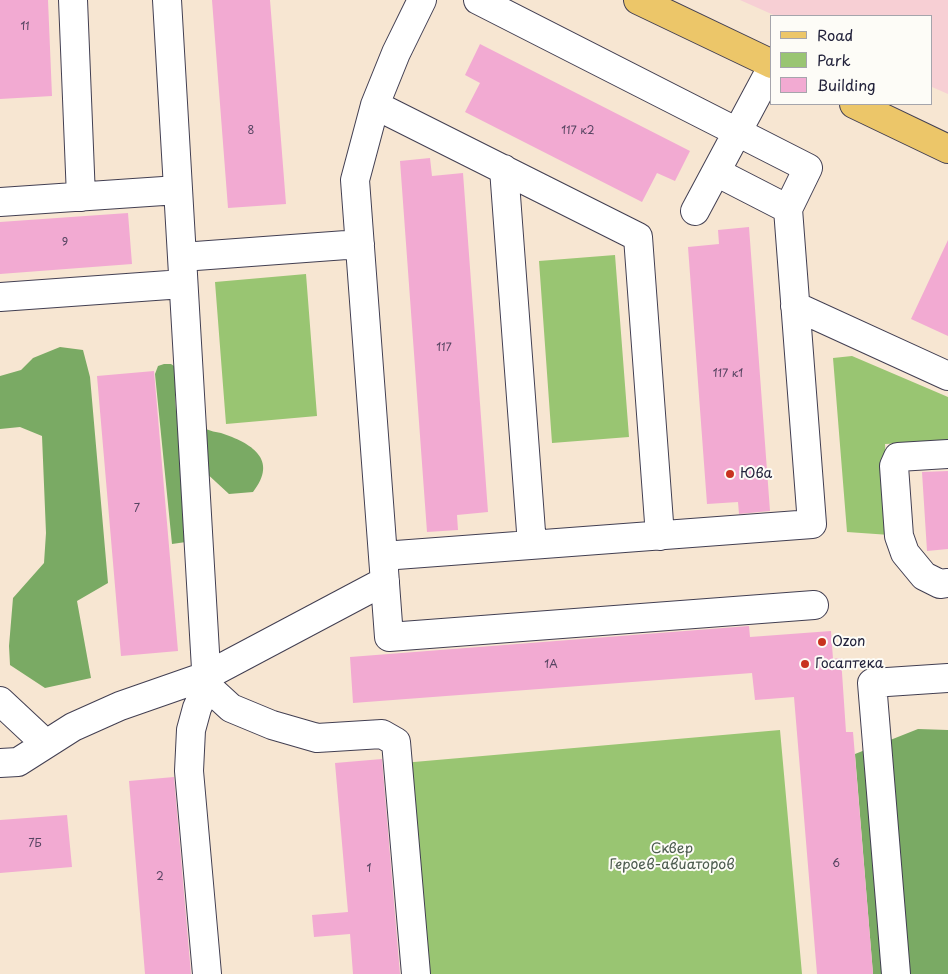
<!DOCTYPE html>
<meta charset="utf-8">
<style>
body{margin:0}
#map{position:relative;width:948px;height:974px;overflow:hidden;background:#f7e6d2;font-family:"Playpen Sans",sans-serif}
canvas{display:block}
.legend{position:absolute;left:770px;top:15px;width:162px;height:90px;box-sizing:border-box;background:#fdfcf7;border:1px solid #a5a5ac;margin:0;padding:6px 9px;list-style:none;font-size:15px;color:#22223b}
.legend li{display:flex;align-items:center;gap:10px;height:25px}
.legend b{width:25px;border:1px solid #a5a5ac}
</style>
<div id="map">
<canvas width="948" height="974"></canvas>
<ul class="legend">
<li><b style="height:6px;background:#ecc669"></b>Road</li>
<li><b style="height:14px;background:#99c572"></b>Park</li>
<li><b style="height:14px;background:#f2aad2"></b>Building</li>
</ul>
</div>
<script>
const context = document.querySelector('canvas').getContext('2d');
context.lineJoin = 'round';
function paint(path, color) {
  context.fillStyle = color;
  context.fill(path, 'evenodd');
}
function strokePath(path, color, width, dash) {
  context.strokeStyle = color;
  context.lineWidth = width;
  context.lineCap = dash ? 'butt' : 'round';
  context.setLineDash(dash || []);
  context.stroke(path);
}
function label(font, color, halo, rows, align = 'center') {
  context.font = font + ' "Playpen Sans",sans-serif';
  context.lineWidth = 4;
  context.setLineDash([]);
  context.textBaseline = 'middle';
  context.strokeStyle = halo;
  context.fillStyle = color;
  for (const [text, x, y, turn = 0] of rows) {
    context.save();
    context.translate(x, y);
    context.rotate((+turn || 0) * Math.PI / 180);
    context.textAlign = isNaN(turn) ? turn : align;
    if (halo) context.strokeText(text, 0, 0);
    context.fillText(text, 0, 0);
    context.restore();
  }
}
paint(new Path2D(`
 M 740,0 L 948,0 L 948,94 L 932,87 L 932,16 L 776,16 Z`), '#f7cfd4');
paint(new Path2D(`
 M 615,255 L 629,437 L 552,443 L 539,261 Z
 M 306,274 L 317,416 L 226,424 L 215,282 Z
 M 852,356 L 948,397 L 948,441 L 885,444 L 890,535 L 847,532 L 833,358 Z
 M 780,730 L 802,974 L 409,974 L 391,764 Z`), '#99c572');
paint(new Path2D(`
 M 60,347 L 83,350 L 90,377 L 108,583 L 77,601 L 91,678 L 45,688 L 10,665 L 9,646 L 13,598 L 44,563 L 46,533 L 42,436 L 20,427 L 0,429 L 0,376 L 21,370 L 33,358 Z
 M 164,364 L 171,364 L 177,368 L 180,390 L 175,396 L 176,411 C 188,415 195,425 206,429 C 210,431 216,432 221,433 C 251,443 279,459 253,492 L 229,494 L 203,470 L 186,542 L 172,544 L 155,374 L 158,366 Z
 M 918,729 L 948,730 L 948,974 L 873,974 L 855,754 Z`), '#7aaa64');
paint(new Path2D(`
 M 0,0 L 48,0 L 52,96 L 0,99 Z
 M 212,0 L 270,0 L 286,204 L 228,208 Z
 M 480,44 L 690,151 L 675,181 L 657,173 L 642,202 L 465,112 L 480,83 L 465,75 Z
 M 430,158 L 432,176 L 463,173 L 488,512 L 457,515 L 458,530 L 427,532 L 400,161 Z
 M 128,213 L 132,264 L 0,274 L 0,222 Z
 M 749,227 L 770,511 L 739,514 L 738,502 L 707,504 L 688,247 L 719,244 L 718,230 Z
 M 948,240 L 948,336 L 911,319 Z
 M 154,371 L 178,651 L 121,656 L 97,376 Z
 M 948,471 L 948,549 L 927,551 L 922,472 Z
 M 749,626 L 750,637 L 831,631 L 833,659 L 841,658 L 846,732 L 853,732 L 873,974 L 817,974 L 794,697 L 755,700 L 752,673 L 353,703 L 350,657 Z
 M 382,759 L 400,974 L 353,974 L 350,934 L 314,937 L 312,915 L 348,912 L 335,763 Z
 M 174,777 L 191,974 L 145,974 L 129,781 Z
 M 67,815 L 72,867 L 0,873 L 0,820 Z`), '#f2aad2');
const minor = new Path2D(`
 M 73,0 L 81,197
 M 167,0 L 207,686 L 197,708 L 191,730 L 189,771 L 207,974
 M 422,0 L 396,53 L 375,105 L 355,180 L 389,637 L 814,605
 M 375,105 L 638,237 L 660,536
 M 504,169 L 532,545
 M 716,172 L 788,209
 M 0,202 L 178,190
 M 695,211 L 772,67
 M 182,257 L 360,244
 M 0,297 L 183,284
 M 795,306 L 948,376
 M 948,454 L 898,457 L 894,466 L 899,536 L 905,553 L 924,576 L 940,584 L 948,583
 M 383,556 L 812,524 L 788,209 L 808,168 L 478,0
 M 207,686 L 231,708 L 272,725 L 317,738 L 382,734 L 396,742 L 416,974
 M 0,701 L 46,744
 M 0,763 L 18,762 L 73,727 L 120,706 L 206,676 L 385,581
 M 896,974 L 872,683 L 948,678`);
const major = new Path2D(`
 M 638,0 L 772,64
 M 854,104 L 948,149`);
strokePath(minor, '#423f52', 30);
strokePath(major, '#423f52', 30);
strokePath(minor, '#fff', 28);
strokePath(major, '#ecc669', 28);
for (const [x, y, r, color] of [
 [730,474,5,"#c8321e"],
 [822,642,5,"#c8321e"],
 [805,664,5,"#c8321e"]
]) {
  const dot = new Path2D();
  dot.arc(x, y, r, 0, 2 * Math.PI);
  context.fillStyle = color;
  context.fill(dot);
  strokePath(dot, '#fdfcf7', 2);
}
label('11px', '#564461', null, [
 ["11",25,27],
 ["8",251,131],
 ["117 к2",578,131],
 ["9",65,243],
 ["117",444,348],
 ["117 к1",728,374],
 ["7",137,509],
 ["1А",551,665],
 ["7Б",35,844],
 ["6",836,864],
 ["1",369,869],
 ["2",160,877]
]);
label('14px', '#22223b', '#fdfcf7', [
 ["Юва",740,474],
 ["Ozon",832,642],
 ["Госаптека",815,664]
], 'left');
label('14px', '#4c5b4e', '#fdfcf7', [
 ["Сквер",672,849],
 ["Героев-авиаторов",672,865]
]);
</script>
